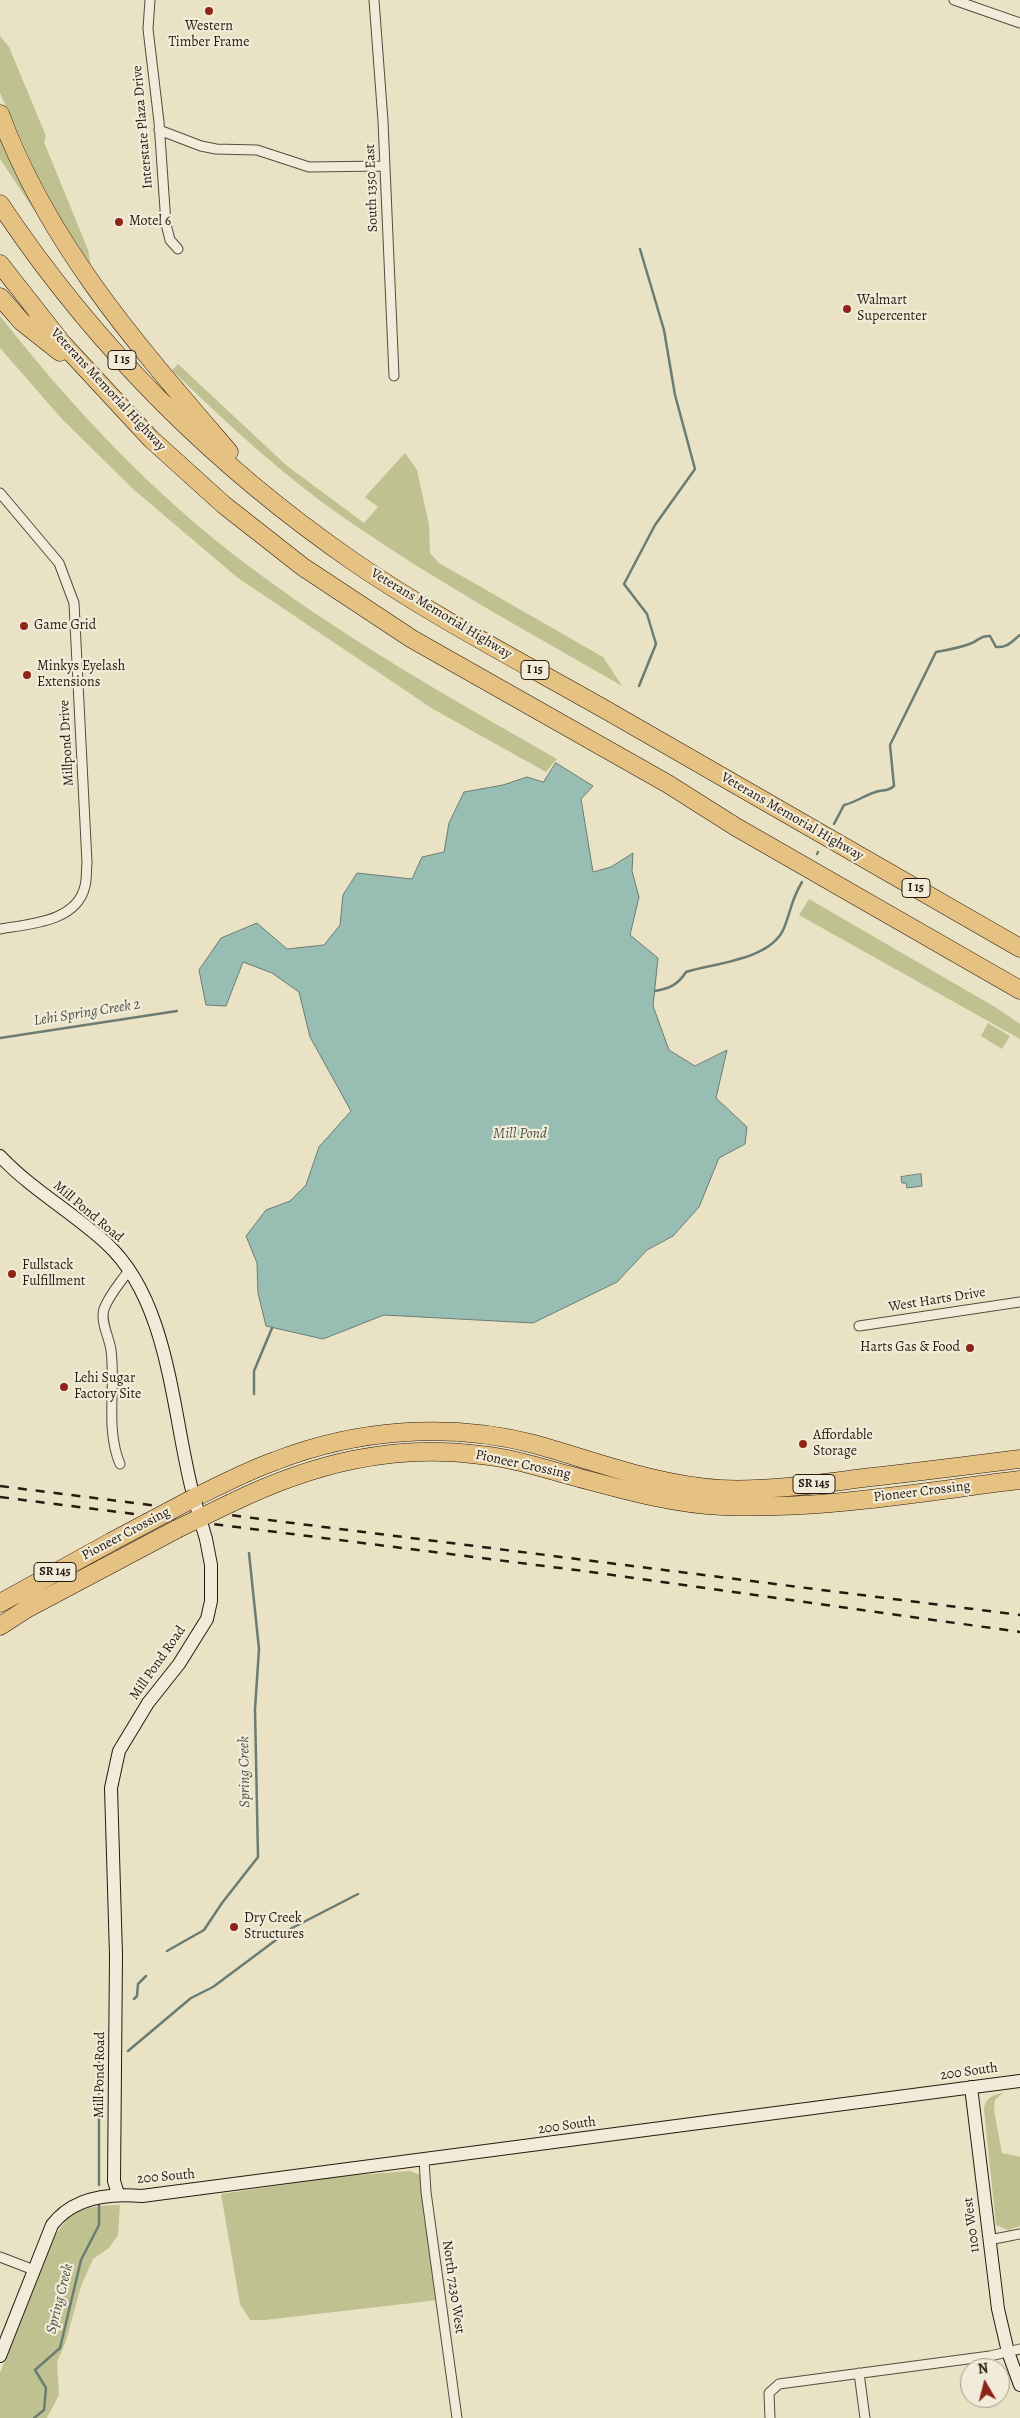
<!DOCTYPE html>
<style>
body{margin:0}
#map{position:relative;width:1020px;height:2418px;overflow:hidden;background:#eae2c5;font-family:Alegreya,serif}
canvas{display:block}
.north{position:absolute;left:960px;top:2358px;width:50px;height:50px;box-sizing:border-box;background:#f1ecd9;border:1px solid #a19889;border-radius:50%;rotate:352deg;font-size:14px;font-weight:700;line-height:20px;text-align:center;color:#281910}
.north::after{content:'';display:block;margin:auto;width:18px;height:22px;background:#8f2418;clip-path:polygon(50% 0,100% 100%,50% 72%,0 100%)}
</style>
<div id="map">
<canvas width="1020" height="2418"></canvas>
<div class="north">N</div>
</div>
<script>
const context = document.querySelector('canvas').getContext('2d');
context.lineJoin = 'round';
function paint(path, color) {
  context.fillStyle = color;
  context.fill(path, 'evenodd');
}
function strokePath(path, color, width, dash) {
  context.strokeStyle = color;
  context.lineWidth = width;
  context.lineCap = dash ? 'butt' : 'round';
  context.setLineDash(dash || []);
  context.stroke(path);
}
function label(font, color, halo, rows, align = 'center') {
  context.font = font + ' Alegreya,serif';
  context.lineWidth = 4.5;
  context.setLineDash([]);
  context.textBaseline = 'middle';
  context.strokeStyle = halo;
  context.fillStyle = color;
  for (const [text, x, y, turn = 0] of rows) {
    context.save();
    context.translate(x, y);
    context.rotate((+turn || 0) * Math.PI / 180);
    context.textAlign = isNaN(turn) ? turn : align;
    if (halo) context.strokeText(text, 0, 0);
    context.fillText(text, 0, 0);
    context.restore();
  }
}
paint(new Path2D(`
 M 0,36 L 9,47 L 46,136 L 44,142 L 88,250 L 91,266 L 62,221 L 36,173 L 0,93 Z
 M 0,137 L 43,221 L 42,222 L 0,159 Z
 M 0,316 C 73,409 155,496 250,567 C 347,640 452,699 557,759 L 546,772 L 433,709 L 238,578 L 133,489 L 61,418 L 0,348 Z
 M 178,364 L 286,465 L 364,523 L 378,507 L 365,497 L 405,453 L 417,470 L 429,525 L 430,553 L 439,563 L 603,657 L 622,686 C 532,634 439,583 353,524 C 288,480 228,425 172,370 Z
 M 809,899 L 995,1007 L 1020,1024 L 1020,1039 L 799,915 Z
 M 988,1023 L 1010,1036 L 1002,1049 L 981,1036 Z
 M 1003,2093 L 995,2100 L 994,2110 L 1002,2153 L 1020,2157 L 1020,2226 L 1008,2230 L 996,2225 L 984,2109 C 985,2098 992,2095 1003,2093 Z
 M 410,2171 L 420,2175 L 422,2181 L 438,2300 L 265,2320 L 250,2320 L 240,2304 L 221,2194 L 343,2176 Z
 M 120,2205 L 118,2235 L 109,2248 L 93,2259 L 81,2286 L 66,2341 L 57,2362 L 59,2395 L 47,2418 L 0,2418 L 0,2373 L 53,2239 C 72,2208 85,2206 120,2205 Z`), '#bfc190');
const water = new Path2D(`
 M 556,763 L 593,786 L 581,799 L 593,872 L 611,867 L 633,853 L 632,871 L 639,897 L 630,935 L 658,958 L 653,1006 L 669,1050 L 695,1066 L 727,1050 L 716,1098 L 747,1127 L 745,1144 L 719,1158 L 699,1207 L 673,1236 L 647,1250 L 617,1282 L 533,1323 L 384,1315 L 323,1339 L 266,1326 L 258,1293 L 257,1263 L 246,1236 L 266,1210 L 290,1201 L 306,1185 L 319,1147 L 351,1111 L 310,1037 L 299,992 L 272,973 L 243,962 L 226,1006 L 206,1005 L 199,970 L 221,938 L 257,923 L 287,949 L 324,945 L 340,925 L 343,895 L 357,873 L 412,879 L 422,857 L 444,852 L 449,823 L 464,792 L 503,785 L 527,777 L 543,782 Z
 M 921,1174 L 922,1186 L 907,1188 L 906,1183 L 902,1183 L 901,1177 Z`);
paint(water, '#98beb3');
strokePath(water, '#6b7c72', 1);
strokePath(new Path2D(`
 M 639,686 L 656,644 L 647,614 L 624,584 L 655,525 L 695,469 L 675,395 L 664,330 L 640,249
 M 834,824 L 844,805 C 857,802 866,794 879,791 C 885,790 889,791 894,786 L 890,745 L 936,652 C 948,650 960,648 972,643 C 979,640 981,635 990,636 L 996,647 C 1008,648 1012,641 1020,635
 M 817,854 L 818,852
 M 655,991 C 668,989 678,985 686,972 C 714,963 771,960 784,928 C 791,911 791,900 802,882
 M 0,1038 L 177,1011
 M 254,1394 L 254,1371 L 272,1328
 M 167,1951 L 204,1930 L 222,1903 L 258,1857 L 255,1709 L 259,1649 L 249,1553
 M 134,1999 L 137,1996 L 138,1984 L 146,1976
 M 128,2051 L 191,1998 L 213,1987 L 292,1928 L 358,1894
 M 99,2185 L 99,2038 L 101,2036
 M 34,2418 L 44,2410 L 46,2388 L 35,2370 L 60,2348 L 81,2260 L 99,2225 L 99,2203`), '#6b7c72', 2.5);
const street = new Path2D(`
 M 150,0 L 148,29 L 159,122 L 166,224 L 170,240 L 178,249
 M 374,0 L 383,121 L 394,376
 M 954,0 L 1020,23
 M 159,130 L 201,146 L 216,149 L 257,150 L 309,167 L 384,166
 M 0,493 L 59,563 L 74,603 L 87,863 C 86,870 87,879 85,886 C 77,922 29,924 0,929
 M 859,1326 L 1020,1302
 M 120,1464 C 105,1428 116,1388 111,1350 C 109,1337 100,1321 104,1309 C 109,1295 121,1282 129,1270
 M 424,2160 L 426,2192 L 457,2418
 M 989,2240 L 1020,2234
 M 0,2257 L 34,2270
 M 859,2373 L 865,2418
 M 770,2418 L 769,2393 L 779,2384 L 990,2356 L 1020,2349`);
const secondary = new Path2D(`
 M 0,1156 C 31,1189 72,1212 106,1243 C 171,1302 172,1418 194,1498
 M 971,2087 L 998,2309 L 1008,2352 L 1020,2385
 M 118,2194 L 114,2181 L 116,1955 L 111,1788 L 119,1751 L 148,1703 L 179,1664 L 207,1619 L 211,1601 L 211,1565 L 206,1539
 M 0,2356 L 52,2225 C 73,2197 109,2193 142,2196 L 1020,2081`);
const highway = new Path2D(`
 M 0,114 C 49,246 139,347 229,452
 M 0,204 C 94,345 215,466 354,562 C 439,620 531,667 620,718 C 753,795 887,871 1020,948
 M 0,264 L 62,343 L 151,439 L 224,505 L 303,567 L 412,639 L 668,784 L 736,827 L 1020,990
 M 0,297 L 22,322 L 60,352
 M 194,1498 C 220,1485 247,1471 275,1461 C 357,1429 449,1422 534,1444 C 595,1461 655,1485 720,1489 C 764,1491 811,1485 855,1479 C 910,1473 965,1466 1020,1459
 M 231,1503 C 311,1464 393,1443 481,1455 C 512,1458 542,1468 572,1476 C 621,1489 671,1504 722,1506 C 822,1510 921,1492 1020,1480
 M 0,1603 L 111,1542
 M 0,1626 L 28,1608 L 177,1529`);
strokePath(street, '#584b3d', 11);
strokePath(secondary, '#281910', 14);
strokePath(highway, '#281910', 19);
strokePath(street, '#f1ecd9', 9);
strokePath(secondary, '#f1ecd9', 12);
strokePath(highway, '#e5c182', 18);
strokePath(new Path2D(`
 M 0,1486 L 1020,1615
 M 0,1497 L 576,1570 L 1020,1632`), '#281910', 2.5, [9, 9]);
const secondaryBridge = new Path2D(`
 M 194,1498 L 206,1539`);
const highwayBridge = new Path2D(`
 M 177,1529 L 231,1503
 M 111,1542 L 194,1498`);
strokePath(secondaryBridge, '#281910', 14, []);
strokePath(highwayBridge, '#281910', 19, []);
strokePath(secondaryBridge, '#f1ecd9', 12);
strokePath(highwayBridge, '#e5c182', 18);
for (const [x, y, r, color] of [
 [209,11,5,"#8f2418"],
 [119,222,5,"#8f2418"],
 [847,309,5,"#8f2418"],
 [24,626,5,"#8f2418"],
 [27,675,5,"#8f2418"],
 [12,1274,5,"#8f2418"],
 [970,1348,5,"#8f2418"],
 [64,1387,5,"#8f2418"],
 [803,1444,5,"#8f2418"],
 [234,1927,5,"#8f2418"]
]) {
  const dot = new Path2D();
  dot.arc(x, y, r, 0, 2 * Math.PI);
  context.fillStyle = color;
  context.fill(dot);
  strokePath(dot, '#f1ecd9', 2);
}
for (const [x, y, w] of [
 [122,360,28],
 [535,670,28],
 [916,888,28],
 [814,1484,42],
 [55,1572,42]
]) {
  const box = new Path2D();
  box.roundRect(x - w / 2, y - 9.5, w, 19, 4);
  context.fillStyle = '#f1ecd9';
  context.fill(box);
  strokePath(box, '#281910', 1);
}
label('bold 12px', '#281910', null, [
 ["I 15",122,360],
 ["I 15",535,670],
 ["I 15",916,888],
 ["SR 145",814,1484],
 ["SR 145",55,1572]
]);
label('14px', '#281910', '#f1ecd9', [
 ["Western",209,27,"center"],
 ["Timber Frame",209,43,"center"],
 ["Motel 6",129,222],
 ["Walmart",857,301],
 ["Supercenter",857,317],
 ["Game Grid",34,626],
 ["Minkys Eyelash",37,667],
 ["Extensions",37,683],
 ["Fullstack",22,1266],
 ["Fulfillment",22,1282],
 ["Harts Gas & Food",960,1348,"right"],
 ["Lehi Sugar",74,1379],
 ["Factory Site",74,1395],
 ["Affordable",813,1436],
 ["Storage",813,1452],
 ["Dry Creek",244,1919],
 ["Structures",244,1935]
], 'left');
label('14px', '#281910', '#f1ecd9', [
 ["Interstate Plaza Drive",143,127,-95],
 ["South 1350 East",372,188,-92],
 ["Veterans Memorial Highway",108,390,47],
 ["Veterans Memorial Highway",441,614,31],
 ["Millpond Drive",67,743,-93],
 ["Veterans Memorial Highway",792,817,30],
 ["Mill Pond Road",88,1212,40],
 ["West Harts Drive",937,1300,-9],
 ["Pioneer Crossing",523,1465,12],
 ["Pioneer Crossing",922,1492,-7],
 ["Pioneer Crossing",126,1534,-28],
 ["Mill Pond Road",158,1663,-55],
 ["200 South",969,2072,-8],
 ["Mill Pond Road",100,2075,-89],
 ["200 South",567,2126,-8],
 ["200 South",166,2177,-5],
 ["1100 West",972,2225,-97],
 ["North 7230 West",453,2287,82]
]);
label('italic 15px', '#4f5349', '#f1ecd9', [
 ["Lehi Spring Creek 2",87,1013,-9],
 ["Mill Pond",520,1134],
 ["Spring Creek",245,1772,-91],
 ["Spring Creek",60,2299,-76]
]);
</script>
